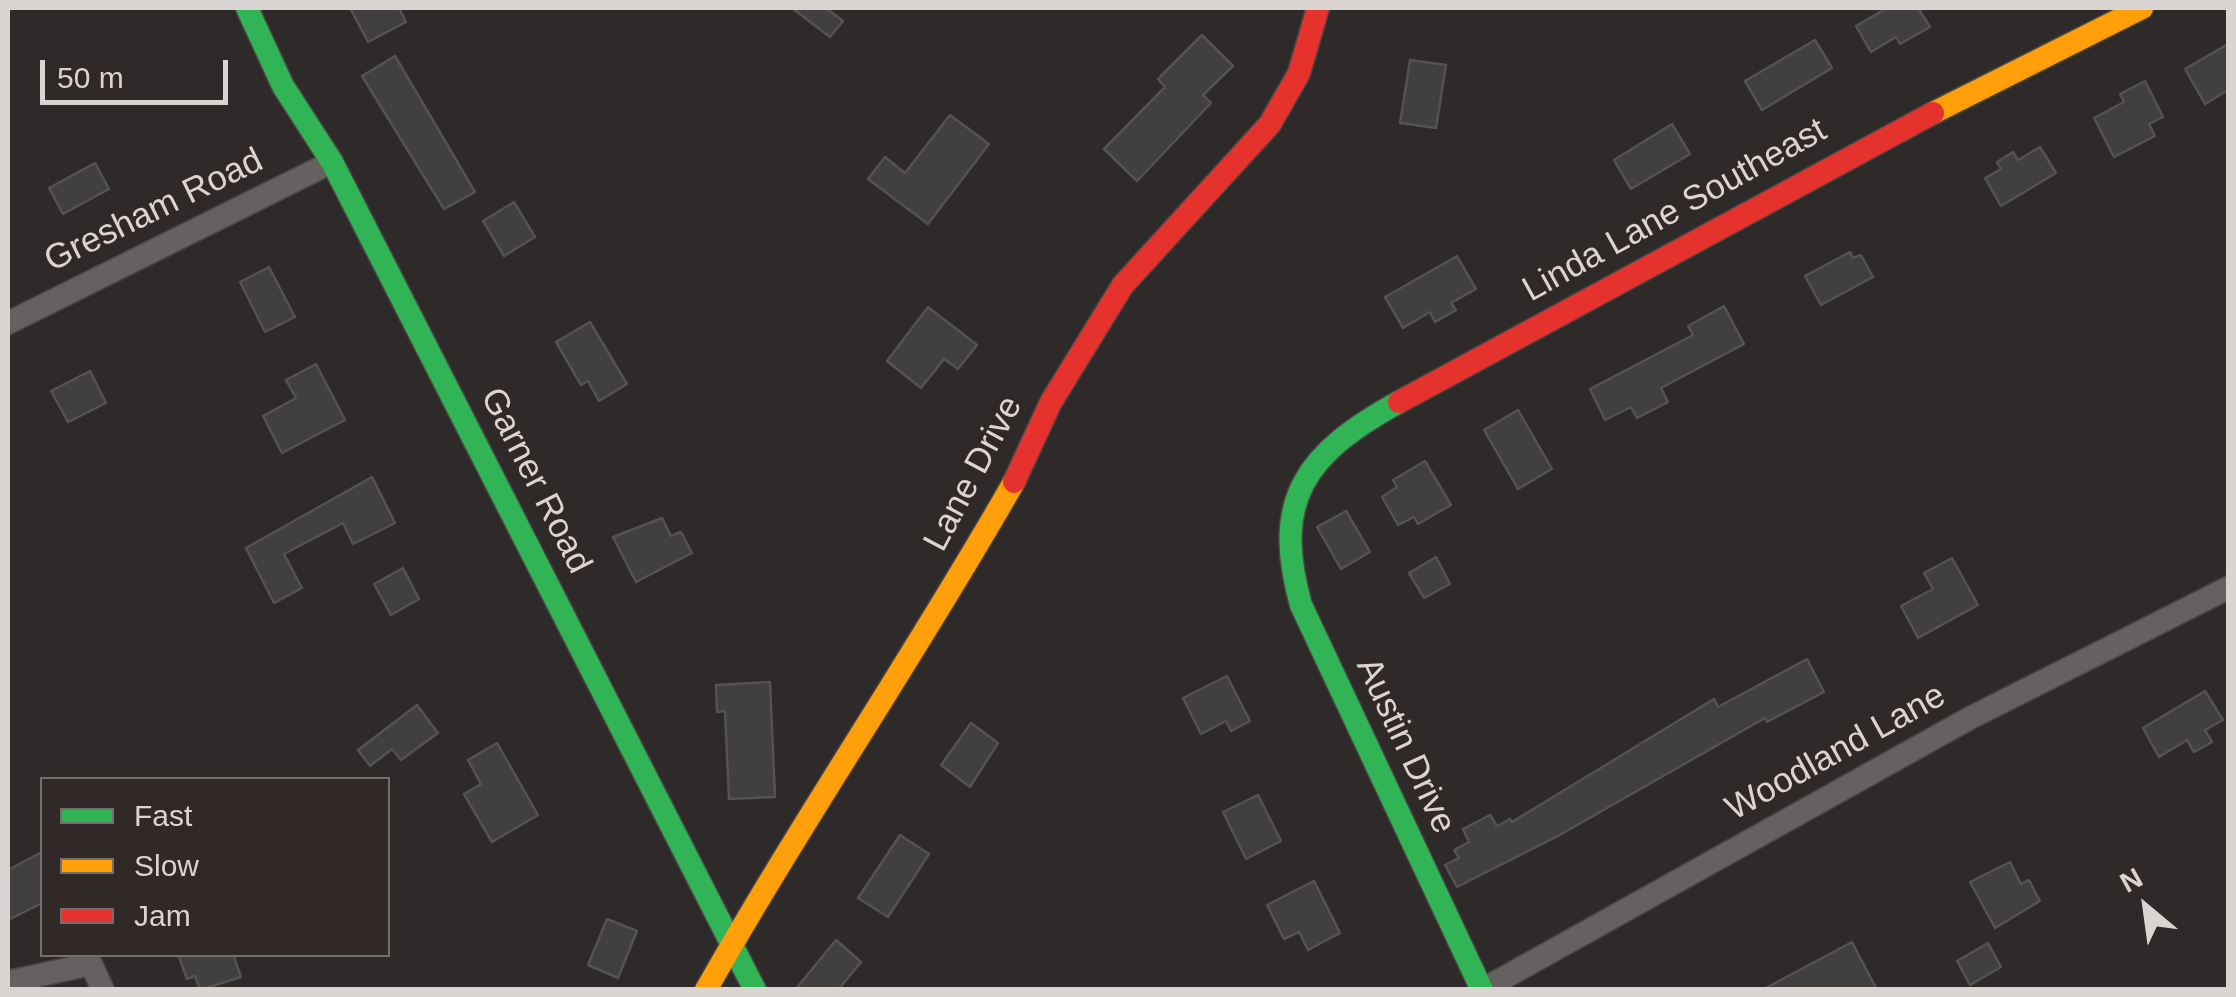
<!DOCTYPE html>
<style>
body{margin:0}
#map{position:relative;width:2236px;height:997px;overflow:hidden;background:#2e2a29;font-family:Arial,sans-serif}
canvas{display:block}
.frame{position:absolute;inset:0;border:10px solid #dad5d3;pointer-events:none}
.legend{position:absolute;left:40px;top:777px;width:350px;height:180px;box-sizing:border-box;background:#302927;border:2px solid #746e6c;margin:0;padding:12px 18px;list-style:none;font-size:30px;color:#dad5d3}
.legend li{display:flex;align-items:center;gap:20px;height:50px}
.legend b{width:50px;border:2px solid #746e6c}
.north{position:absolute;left:2096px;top:857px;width:100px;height:100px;-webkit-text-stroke:8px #302927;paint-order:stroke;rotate:331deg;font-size:28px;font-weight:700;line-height:40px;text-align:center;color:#dad5d3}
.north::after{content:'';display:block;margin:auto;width:35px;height:45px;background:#dad5d3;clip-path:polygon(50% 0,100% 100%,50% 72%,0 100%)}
.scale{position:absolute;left:40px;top:60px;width:188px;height:45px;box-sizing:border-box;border:5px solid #dad5d3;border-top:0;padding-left:12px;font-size:30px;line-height:35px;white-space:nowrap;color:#dad5d3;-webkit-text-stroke:8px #302927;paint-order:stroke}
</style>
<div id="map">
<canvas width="2236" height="997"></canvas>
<div class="frame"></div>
<ul class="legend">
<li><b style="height:12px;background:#30b455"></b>Fast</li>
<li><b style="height:12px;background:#ff9f0a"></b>Slow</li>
<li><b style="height:12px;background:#e5322d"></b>Jam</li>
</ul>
<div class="north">N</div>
<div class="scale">50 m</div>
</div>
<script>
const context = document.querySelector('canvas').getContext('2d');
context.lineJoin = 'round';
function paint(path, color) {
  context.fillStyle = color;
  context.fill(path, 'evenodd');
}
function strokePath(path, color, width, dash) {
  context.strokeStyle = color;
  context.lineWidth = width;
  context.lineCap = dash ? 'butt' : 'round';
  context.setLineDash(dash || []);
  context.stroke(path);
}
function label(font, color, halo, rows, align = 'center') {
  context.font = font + ' Arial,sans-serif';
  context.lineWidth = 8;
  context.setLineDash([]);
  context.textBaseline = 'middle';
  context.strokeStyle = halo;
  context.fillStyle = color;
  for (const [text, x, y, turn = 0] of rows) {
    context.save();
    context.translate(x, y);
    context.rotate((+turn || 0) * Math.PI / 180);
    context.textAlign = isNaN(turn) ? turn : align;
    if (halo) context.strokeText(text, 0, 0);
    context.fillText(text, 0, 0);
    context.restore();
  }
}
const building = new Path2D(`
 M 350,8 L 399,8 L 406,22 L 368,42 Z
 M 792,8 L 826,8 L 843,21 L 830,37 Z
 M 1887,8 L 1918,8 L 1930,27 L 1900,44 L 1896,37 L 1871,52 L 1856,26 Z
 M 1202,35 L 1233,66 L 1203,95 L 1211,103 L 1137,181 L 1104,149 L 1165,87 L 1158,79 Z
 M 1815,40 L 1832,68 L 1762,110 L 1745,81 Z
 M 2228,44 L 2228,90 L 2205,104 L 2185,69 Z
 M 395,56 L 475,192 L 444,209 L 362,76 Z
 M 1410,60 L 1446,65 L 1436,128 L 1400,123 Z
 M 2145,81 L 2163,117 L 2149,124 L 2155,136 L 2114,157 L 2094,118 L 2124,102 L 2120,94 Z
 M 950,115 L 989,144 L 928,224 L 868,179 L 885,157 L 905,173 Z
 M 1672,124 L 1690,154 L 1631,189 L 1614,160 Z
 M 2040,147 L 2056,173 L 2001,206 L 1985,178 L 2001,169 L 1997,162 L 2013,152 L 2018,160 Z
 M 95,163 L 109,189 L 63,214 L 49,188 Z
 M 514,202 L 535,237 L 504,256 L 483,221 Z
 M 1850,252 L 1853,258 L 1861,255 L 1873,277 L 1821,305 L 1805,276 Z
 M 1457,256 L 1476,289 L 1451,303 L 1456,310 L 1435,322 L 1430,312 L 1403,328 L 1385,297 Z
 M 269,267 L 295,317 L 265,332 L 240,282 Z
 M 1724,306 L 1744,344 L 1661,388 L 1668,402 L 1637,418 L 1631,407 L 1605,420 L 1590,389 L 1693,335 L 1688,326 Z
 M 928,307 L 977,345 L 958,369 L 944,359 L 921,388 L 887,361 Z
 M 590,322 L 627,384 L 599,401 L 588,381 L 581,385 L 556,342 Z
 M 316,364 L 345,420 L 282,453 L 263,416 L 296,398 L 286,380 Z
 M 90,371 L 106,403 L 68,422 L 51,391 Z
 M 1518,410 L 1552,469 L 1518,489 L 1484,430 Z
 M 1425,461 L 1451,505 L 1418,524 L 1414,517 L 1398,525 L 1382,497 L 1397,487 L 1393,480 Z
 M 372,477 L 395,523 L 353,544 L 343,523 L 284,554 L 302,588 L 274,603 L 246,548 Z
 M 1346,511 L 1370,552 L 1341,569 L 1317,527 Z
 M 662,518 L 671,536 L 681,532 L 692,553 L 636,582 L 613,537 Z
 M 1436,557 L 1450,584 L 1424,598 L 1409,573 Z
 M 1952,558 L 1978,605 L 1918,638 L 1901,606 L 1933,589 L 1924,573 Z
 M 403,568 L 419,599 L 391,615 L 374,584 Z
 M 1807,659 L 1824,692 L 1767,722 L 1765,718 L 1558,836 L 1457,887 L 1445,865 L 1459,858 L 1454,850 L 1469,842 L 1463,829 L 1490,815 L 1497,826 L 1510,819 L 1512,822 L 1714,699 L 1718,707 Z
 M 1227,676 L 1250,721 L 1231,731 L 1226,721 L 1201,734 L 1183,698 Z
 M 770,682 L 775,797 L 729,799 L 725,711 L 717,712 L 716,685 Z
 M 2205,691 L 2223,720 L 2205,730 L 2212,742 L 2194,752 L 2187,740 L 2159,757 L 2143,728 Z
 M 417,705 L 438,733 L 401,760 L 392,749 L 370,766 L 358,750 Z
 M 971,723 L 998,743 L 970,787 L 941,765 Z
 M 497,743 L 538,815 L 492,842 L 464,794 L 481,784 L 468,760 Z
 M 1258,795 L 1281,841 L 1246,859 L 1223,812 Z
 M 900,835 L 929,854 L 888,917 L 858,898 Z
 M 42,852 L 42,903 L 8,920 L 8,870 Z
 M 2010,862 L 2021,884 L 2029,880 L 2040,901 L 1995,928 L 1970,882 Z
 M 1314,881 L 1340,933 L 1308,950 L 1299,932 L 1284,939 L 1267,905 Z
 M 607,919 L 637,931 L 618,978 L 588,965 Z
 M 836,940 L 861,962 L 838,990 L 795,990 Z
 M 1852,942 L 1877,990 L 1762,990 Z
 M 1988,943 L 2001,967 L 1970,985 L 1957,961 Z
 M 178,954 L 233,954 L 241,977 L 200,990 L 195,976 L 187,979 Z`);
paint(building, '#413f40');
strokePath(building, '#545253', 2.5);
const street = new Path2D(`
 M 8,323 L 332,162
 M 8,982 L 91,964 L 103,990
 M 1482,990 L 1970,718 L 2228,588`);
const fast = new Path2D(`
 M 247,8 L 283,86 L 332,162 L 755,990
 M 1399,402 C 1306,453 1271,499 1301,605 L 1482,990`);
const slow = new Path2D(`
 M 1933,113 L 2142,8
 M 706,990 C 804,817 916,654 1014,482`);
const jam = new Path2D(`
 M 1399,402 L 1933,113
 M 1014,482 L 1051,402 L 1123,285 L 1270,124 L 1299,73 L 1318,8`);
strokePath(street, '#494544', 25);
strokePath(fast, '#494544', 25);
strokePath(slow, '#494544', 25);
strokePath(jam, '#494544', 25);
strokePath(street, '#646160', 22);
strokePath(fast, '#30b455', 22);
strokePath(slow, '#ff9f0a', 22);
strokePath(jam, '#e5322d', 22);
label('35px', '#dad5d3', '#302927', [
 ["Gresham Road",154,211,-26],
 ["Linda Lane Southeast",1675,211,-29],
 ["Lane Drive",974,474,-62],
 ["Garner Road",535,481,63],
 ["Austin Drive",1405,746,65],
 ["Woodland Lane",1836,753,-29]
]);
</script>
